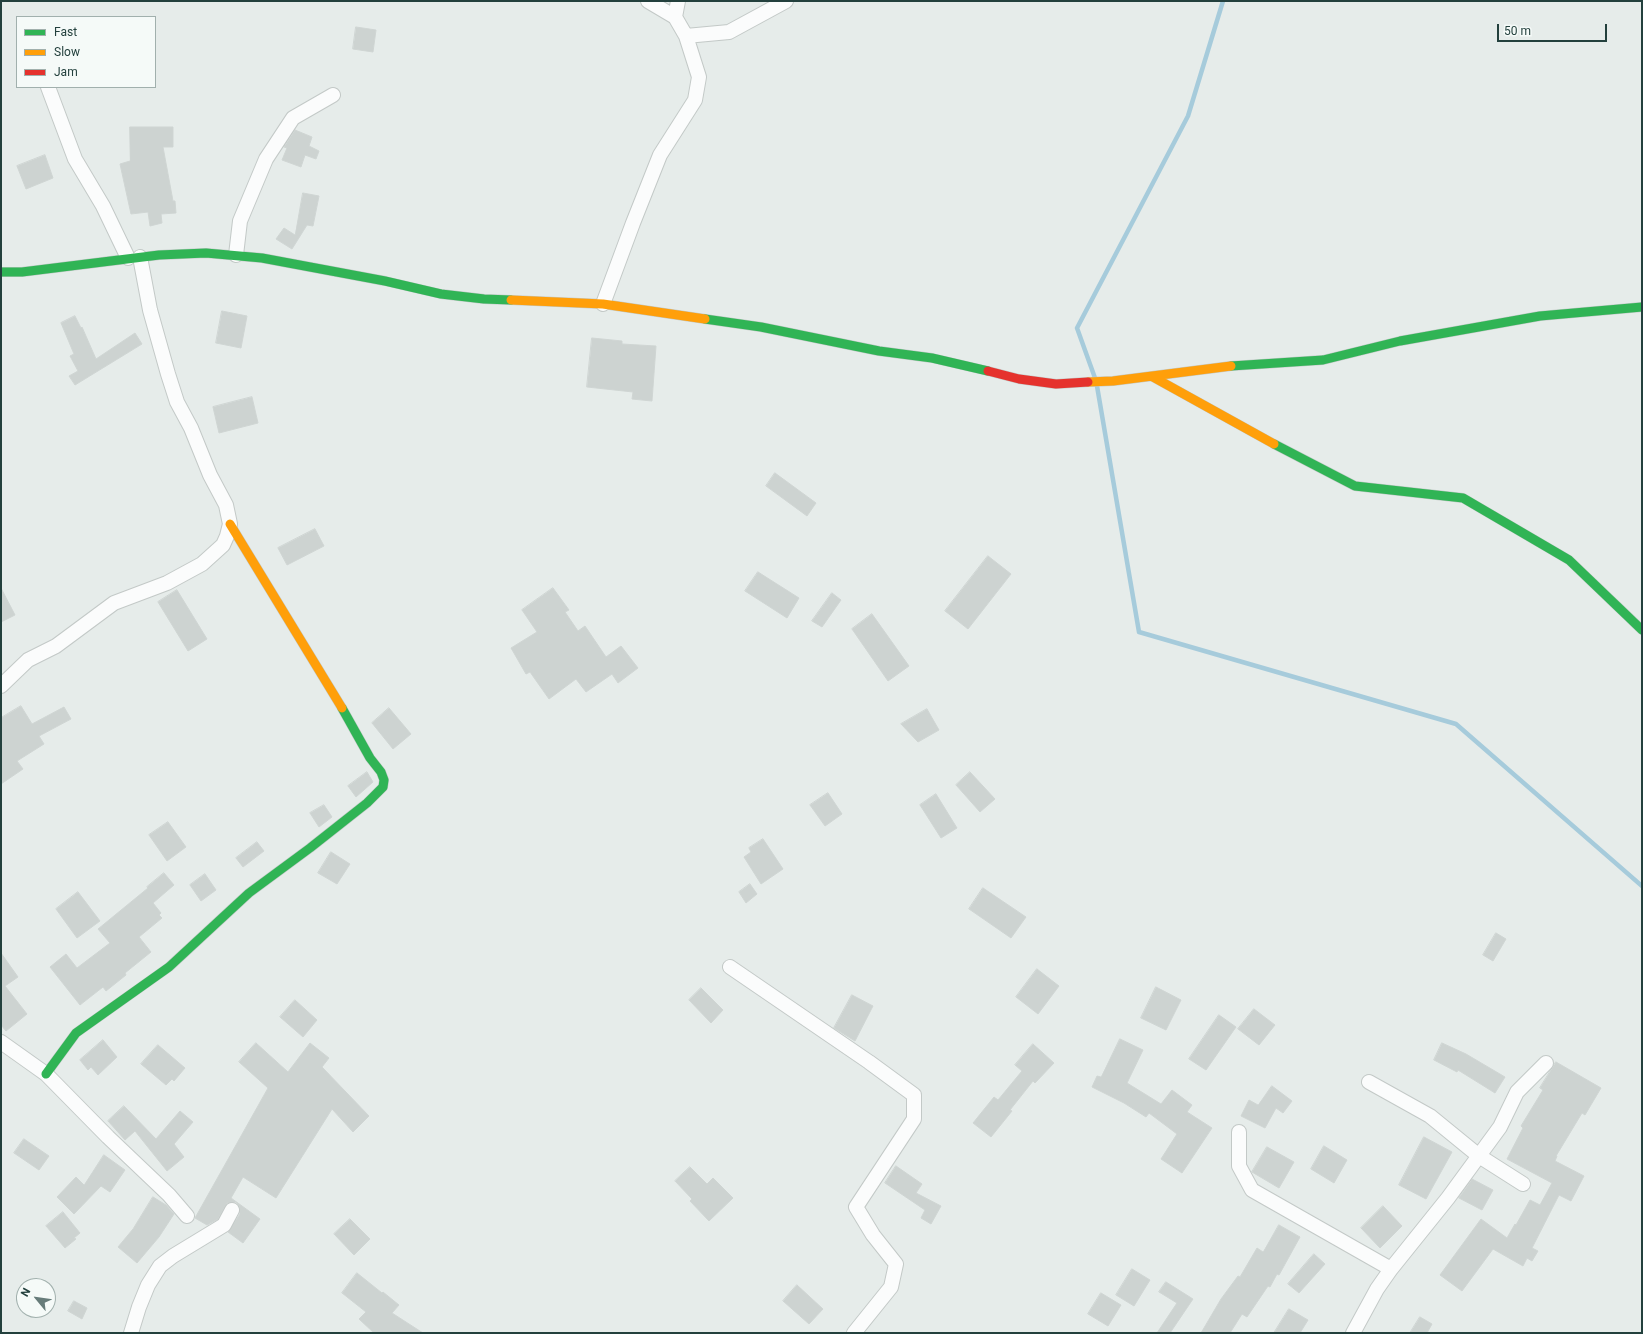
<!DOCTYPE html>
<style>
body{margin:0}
#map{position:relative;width:1643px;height:1334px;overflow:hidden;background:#e6ecea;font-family:Roboto,sans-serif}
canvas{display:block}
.frame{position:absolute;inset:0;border:2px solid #23403d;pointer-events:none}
.legend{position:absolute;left:16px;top:16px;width:140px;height:72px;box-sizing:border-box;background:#f5faf8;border:1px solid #a1b0ad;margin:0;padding:5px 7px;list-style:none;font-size:12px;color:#23403d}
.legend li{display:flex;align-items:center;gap:8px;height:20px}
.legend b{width:20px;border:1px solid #a1b0ad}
.north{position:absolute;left:16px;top:1278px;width:40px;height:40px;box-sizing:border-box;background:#f5faf8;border:1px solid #a1b0ad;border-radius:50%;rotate:299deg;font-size:11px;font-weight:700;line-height:16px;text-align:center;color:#23403d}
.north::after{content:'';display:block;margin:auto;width:14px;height:18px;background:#677c7a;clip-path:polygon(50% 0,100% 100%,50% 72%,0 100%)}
.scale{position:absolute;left:1497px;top:24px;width:110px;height:18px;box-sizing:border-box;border:2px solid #23403d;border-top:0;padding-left:5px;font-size:12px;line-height:14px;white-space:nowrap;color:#23403d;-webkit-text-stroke:3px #f5faf8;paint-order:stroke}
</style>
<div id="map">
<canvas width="1643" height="1334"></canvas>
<div class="frame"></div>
<ul class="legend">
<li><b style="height:5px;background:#30b455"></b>Fast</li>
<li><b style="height:5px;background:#ff9f0a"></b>Slow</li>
<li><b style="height:5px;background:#e5322d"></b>Jam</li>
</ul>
<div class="north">N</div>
<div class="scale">50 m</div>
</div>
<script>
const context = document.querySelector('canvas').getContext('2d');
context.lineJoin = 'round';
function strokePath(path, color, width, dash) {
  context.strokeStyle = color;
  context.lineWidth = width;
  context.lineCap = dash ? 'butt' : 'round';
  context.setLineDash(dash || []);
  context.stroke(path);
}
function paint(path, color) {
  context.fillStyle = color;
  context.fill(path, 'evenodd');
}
strokePath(new Path2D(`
 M 1095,378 L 1077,328 L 1188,116 L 1223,1
 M 1097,386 L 1139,632 L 1456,724 L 1642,886`), '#a6cbdb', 4.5);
const building = new Path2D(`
 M 356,27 L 376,30 L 373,52 L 353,49 Z
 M 130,127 L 173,127 L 173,147 L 163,147 L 173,201 L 175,201 L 176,213 L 161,214 L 162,223 L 150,226 L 148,212 L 131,214 L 120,164 L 130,161 Z
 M 295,130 L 312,137 L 309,146 L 319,151 L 316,159 L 305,155 L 301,167 L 282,160 L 287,148 L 284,147 Z
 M 45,155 L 53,178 L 26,189 L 17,166 Z
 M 303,193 L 319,196 L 313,226 L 307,225 L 292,249 L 276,239 L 284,228 L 295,235 Z
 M 222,311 L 247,316 L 241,348 L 216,343 Z
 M 75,316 L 81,328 L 82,327 L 96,359 L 135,333 L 142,344 L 75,385 L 69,376 L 78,371 L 70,356 L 74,354 L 61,323 Z
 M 592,338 L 622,341 L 622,344 L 656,346 L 652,401 L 632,399 L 633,392 L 587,387 Z
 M 252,397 L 258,423 L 219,433 L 213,407 Z
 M 775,473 L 816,503 L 807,516 L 766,486 Z
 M 315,529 L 324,546 L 287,565 L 278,548 Z
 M 988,556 L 1011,574 L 968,629 L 945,611 Z
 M 758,572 L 799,598 L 787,618 L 745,591 Z
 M 1,588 L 15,615 L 1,622 Z
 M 553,588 L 569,610 L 565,612 L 578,631 L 585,626 L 606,657 L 621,646 L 638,668 L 618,683 L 612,674 L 586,692 L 576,679 L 549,699 L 530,672 L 526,674 L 511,648 L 537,632 L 522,610 Z
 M 177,590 L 207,639 L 188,651 L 158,602 Z
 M 832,593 L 841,600 L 822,627 L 812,621 Z
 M 872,614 L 909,666 L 888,681 L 852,629 Z
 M 21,706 L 32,724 L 64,707 L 71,719 L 39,736 L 44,744 L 17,761 L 23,769 L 1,784 L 1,718 Z
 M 389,708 L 411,734 L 393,749 L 372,723 Z
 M 927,709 L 939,730 L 918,742 L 901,724 Z
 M 367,772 L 373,782 L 356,797 L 348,786 Z
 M 970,772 L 995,799 L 980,812 L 956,785 Z
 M 828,793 L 842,814 L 825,826 L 810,805 Z
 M 936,794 L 957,828 L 941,838 L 920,805 Z
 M 324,805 L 332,817 L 319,827 L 310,813 Z
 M 168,822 L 186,847 L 167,861 L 149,835 Z
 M 763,839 L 783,869 L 761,884 L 744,857 L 751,852 L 749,848 Z
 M 257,842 L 264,851 L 243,867 L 236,858 Z
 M 331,852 L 350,864 L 337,884 L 318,873 Z
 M 164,873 L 174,885 L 153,903 L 161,913 L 159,915 L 162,918 L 139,937 L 151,952 L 125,973 L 126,975 L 106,991 L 103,987 L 80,1005 L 50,967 L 66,954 L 77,968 L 110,943 L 98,929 L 148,888 L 147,887 Z
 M 205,874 L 216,890 L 201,901 L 190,885 Z
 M 750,884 L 757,894 L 746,903 L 739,892 Z
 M 983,888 L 1026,917 L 1011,938 L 969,909 Z
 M 78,892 L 100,921 L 77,938 L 56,909 Z
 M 1496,933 L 1506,939 L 1493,961 L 1483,955 Z
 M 1,953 L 18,977 L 5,986 L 27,1014 L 6,1031 L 1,1025 Z
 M 1037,969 L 1059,986 L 1038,1014 L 1016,997 Z
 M 1156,987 L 1181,1000 L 1166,1030 L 1141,1018 Z
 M 701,988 L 723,1010 L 711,1023 L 689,1000 Z
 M 852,995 L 873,1006 L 855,1041 L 834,1028 Z
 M 295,1000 L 317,1020 L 303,1037 L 280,1017 Z
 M 1254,1009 L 1275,1025 L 1259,1045 L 1238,1029 Z
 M 1219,1015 L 1236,1027 L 1206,1070 L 1189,1059 Z
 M 1120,1039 L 1143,1050 L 1127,1083 L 1161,1104 L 1172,1090 L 1192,1105 L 1187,1112 L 1212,1128 L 1182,1173 L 1161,1159 L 1177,1134 L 1149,1113 L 1146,1117 L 1124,1103 L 1092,1087 L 1097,1076 L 1101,1077 Z
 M 103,1040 L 117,1057 L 98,1075 L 91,1067 L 88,1070 L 80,1060 Z
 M 256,1043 L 288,1072 L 310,1043 L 329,1058 L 322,1067 L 369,1116 L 353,1132 L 332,1109 L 276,1198 L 243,1177 L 231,1198 L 260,1219 L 243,1243 L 228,1232 L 240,1214 L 239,1206 L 236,1202 L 227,1203 L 218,1219 L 207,1225 L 195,1218 L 268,1088 L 239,1062 Z
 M 1442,1043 L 1466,1054 L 1505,1077 L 1495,1093 L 1458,1070 L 1457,1072 L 1434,1060 Z
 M 1033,1044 L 1054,1063 L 1035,1083 L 1033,1081 L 1010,1110 L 1012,1111 L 991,1137 L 973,1123 L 994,1097 L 998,1100 L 1022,1071 L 1015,1065 Z
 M 158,1045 L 185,1068 L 174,1081 L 172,1079 L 166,1085 L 141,1064 Z
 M 1556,1062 L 1601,1088 L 1585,1115 L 1582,1113 L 1556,1156 L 1557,1156 L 1555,1161 L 1584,1176 L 1571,1201 L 1559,1195 L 1532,1248 L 1538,1251 L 1532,1261 L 1527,1258 L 1523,1266 L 1493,1249 L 1462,1291 L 1440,1275 L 1481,1219 L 1507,1238 L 1515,1224 L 1516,1225 L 1530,1200 L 1540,1205 L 1552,1183 L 1507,1159 L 1523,1128 L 1521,1126 L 1543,1090 L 1540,1088 Z
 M 1272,1086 L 1292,1101 L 1283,1113 L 1276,1108 L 1265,1128 L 1241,1116 L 1249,1100 L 1258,1105 Z
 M 124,1106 L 156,1139 L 180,1111 L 193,1122 L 174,1144 L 184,1157 L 167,1171 L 135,1131 L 125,1140 L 108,1121 Z
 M 1424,1137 L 1452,1152 L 1426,1199 L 1399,1185 Z
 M 24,1139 L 49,1156 L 39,1170 L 14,1153 Z
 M 1324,1146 L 1347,1160 L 1334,1183 L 1311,1169 Z
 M 1267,1147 L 1294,1162 L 1279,1188 L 1252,1172 Z
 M 104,1155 L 125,1170 L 110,1192 L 101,1186 L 74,1214 L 57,1197 L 76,1177 L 84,1185 Z
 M 896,1166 L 922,1184 L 916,1193 L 941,1206 L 931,1224 L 921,1218 L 925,1210 L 885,1183 Z
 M 690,1167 L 707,1184 L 713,1178 L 733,1198 L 709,1221 L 690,1201 L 692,1199 L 675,1181 Z
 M 1472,1179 L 1493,1190 L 1482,1210 L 1459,1198 Z
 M 153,1197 L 166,1205 L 174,1214 L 159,1237 L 137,1263 L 118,1247 L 133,1229 Z
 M 1383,1206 L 1402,1226 L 1380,1248 L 1361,1228 Z
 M 63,1212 L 80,1233 L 74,1238 L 76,1239 L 65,1248 L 46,1226 Z
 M 350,1219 L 370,1239 L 354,1255 L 334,1234 Z
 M 1279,1225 L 1300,1237 L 1279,1275 L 1277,1274 L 1270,1287 L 1268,1286 L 1247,1317 L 1242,1314 L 1230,1333 L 1201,1333 L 1221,1299 L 1238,1276 L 1240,1277 L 1257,1248 L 1263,1252 Z
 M 1314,1254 L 1325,1264 L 1299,1293 L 1288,1284 Z
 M 1132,1269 L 1150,1280 L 1134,1306 L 1116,1295 Z
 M 357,1273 L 382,1293 L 383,1292 L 399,1305 L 392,1313 L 423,1333 L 374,1333 L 359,1319 L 366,1312 L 342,1293 Z
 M 1166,1282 L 1193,1299 L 1170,1333 L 1157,1333 L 1177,1303 L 1159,1292 Z
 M 797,1285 L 823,1309 L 809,1324 L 783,1301 Z
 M 1101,1293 L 1121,1305 L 1108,1326 L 1088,1314 Z
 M 74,1301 L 87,1308 L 82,1319 L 68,1311 Z
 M 1289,1309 L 1308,1320 L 1300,1333 L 1274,1333 Z
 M 1420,1317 L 1432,1324 L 1427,1333 L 1410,1333 Z`);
paint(building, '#cdd3d1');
strokePath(building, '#cfd5d3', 1);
const street = new Path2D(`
 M 675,17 L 678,1
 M 686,36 L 729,32 L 786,1
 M 48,87 L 75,159 L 103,206 L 128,258
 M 236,255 L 240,221 L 266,159 L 293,118 L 333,95
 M 603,304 L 633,223 L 660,155 L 695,100 L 699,77 L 686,36 L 675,17 L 648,1
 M 1,686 L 28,660 L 56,646 L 114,603 L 167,583 L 202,564 L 223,545 L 227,536 L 230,524 L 226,505 L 210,475 L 191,428 L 177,402 L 168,374 L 150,310 L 140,257
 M 730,967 L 869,1062 L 914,1095 L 914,1119 L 856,1207 L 873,1235 L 896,1264 L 891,1287 L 854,1333
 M 1,1042 L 46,1074 L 108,1137 L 169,1195 L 187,1216
 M 1369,1082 L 1430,1116 L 1479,1156 L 1523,1184
 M 1239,1132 L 1239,1166 L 1252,1190 L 1391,1269
 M 131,1333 L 139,1307 L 148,1285 L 160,1266 L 173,1256 L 224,1225 L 232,1210
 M 1353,1333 L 1377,1289 L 1391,1269 L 1448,1198 L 1500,1127 L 1517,1092 L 1546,1063`);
const fast = new Path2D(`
 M 1,272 L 22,272 L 159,255 L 206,253 L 262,258 L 385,281 L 441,294 L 484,299 L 511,300
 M 705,319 L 761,327 L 879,351 L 932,358 L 988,371
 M 1231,366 L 1323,360 L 1400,341 L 1540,316 L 1642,307
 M 1274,444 L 1355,486 L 1463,498 L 1569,560 L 1642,630
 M 46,1074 L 76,1033 L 169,967 L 249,893 L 310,848 L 367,803 L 383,787 L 384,780 L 381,772 L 370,758 L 342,708`);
const slow = new Path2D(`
 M 511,300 L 603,304 L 705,319
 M 1153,377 L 1274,444
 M 1088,382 L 1113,381 L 1231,366
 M 230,524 L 342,708`);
const jam = new Path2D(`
 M 988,371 L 1019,379 L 1056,384 L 1088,382`);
strokePath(street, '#c3c9c7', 16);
strokePath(fast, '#c2c9c7', 10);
strokePath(slow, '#c2c9c7', 10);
strokePath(jam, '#c2c9c7', 10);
strokePath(street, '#fbfcfc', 14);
strokePath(fast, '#30b455', 9);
strokePath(slow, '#ff9f0a', 9);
strokePath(jam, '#e5322d', 9);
</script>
